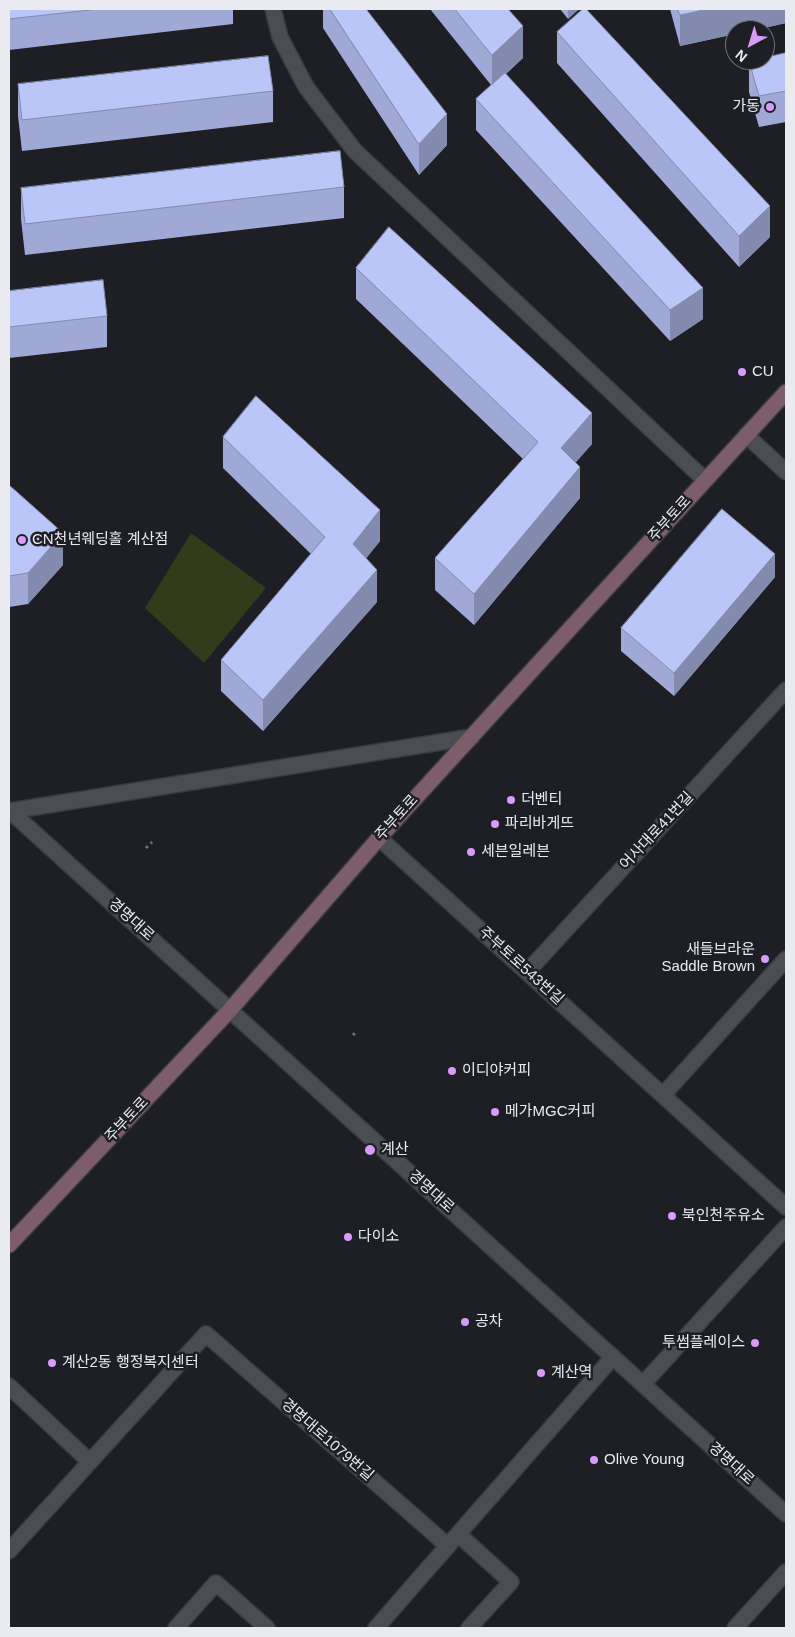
<!DOCTYPE html>
<meta charset="utf-8">
<style>
body{margin:0}
#map{position:relative;width:795px;height:1637px;overflow:hidden;background:#1d1f25;font-family:Arial,sans-serif}
canvas{display:block}
.frame{position:absolute;inset:0;border:10px solid #eaebf0;pointer-events:none}
.north{position:absolute;left:725px;top:20px;width:50px;height:50px;box-sizing:border-box;background:#1d1f25;border:1px solid #6f7176;border-radius:50%;rotate:219deg;font-size:14px;font-weight:700;line-height:20px;text-align:center;color:#eaebf0}
.north::after{content:'';display:block;margin:auto;width:18px;height:22px;background:#d79bf9;clip-path:polygon(50% 0,100% 100%,50% 72%,0 100%)}
</style>
<div id="map">
<canvas width="795" height="1637"></canvas>
<div class="frame"></div>
<div class="north">N</div>
</div>
<script>
const context = document.querySelector('canvas').getContext('2d');
context.lineJoin = 'round';
function paint(path, color) {
  context.fillStyle = color;
  context.fill(path, 'evenodd');
}
function strokePath(path, color, width, dash) {
  context.strokeStyle = color;
  context.lineWidth = width;
  context.lineCap = dash ? 'butt' : 'round';
  context.setLineDash(dash || []);
  context.stroke(path);
}
function label(font, color, halo, rows, align = 'center') {
  context.font = font + ' Arial,"Noto Sans KR",sans-serif';
  context.lineWidth = 5;
  context.setLineDash([]);
  context.textBaseline = 'middle';
  context.strokeStyle = halo;
  context.fillStyle = color;
  for (const [text, x, y, turn = 0] of rows) {
    context.save();
    context.translate(x, y);
    context.rotate((+turn || 0) * Math.PI / 180);
    context.textAlign = isNaN(turn) ? turn : align;
    if (halo) context.strokeText(text, 0, 0);
    context.fillText(text, 0, 0);
    context.restore();
  }
}
paint(new Path2D(`
 M 191,533 L 266,588 L 204,663 L 145,608 Z`), '#323b1a');
const minor = new Path2D(`
 M 273,9 L 280,37 L 306,87 L 355,151 L 705,480
 M 746,435 L 786,472
 M 10,811 L 472,737
 M 379,838 L 786,1207
 M 527,972 L 786,690
 M 663,1095 L 786,959
 M 643,1384 L 786,1227
 M 9,1386 L 90,1462
 M 458,1534 L 511,1582 L 469,1628
 M 9,1551 L 206,1334 L 448,1546
 M 176,1628 L 216,1583 L 267,1628
 M 376,1628 L 613,1357
 M 735,1628 L 786,1572`);
const tertiary = new Path2D(`
 M 9,810 L 786,1514`);
const secondary = new Path2D(`
 M 9,1245 L 230,1010 L 379,838 L 786,392`);
strokePath(minor, '#393b40', 18);
strokePath(tertiary, '#393b40', 18);
strokePath(secondary, '#393b40', 18);
strokePath(new Path2D(`
 M 146,848 L 152,842
 M 353,1035 L 357,1031`), '#727479', 3, [2.5, 4]);
strokePath(minor, '#4b4d55', 15);
strokePath(tertiary, '#4b4d55', 15);
strokePath(secondary, '#7e5d6a', 15);
paint(new Path2D(`
 M 9,9 L 233,9 L 233,24 L 9,50 Z
 M 323,9 L 366,9 L 447,145 L 419,175 L 323,28 Z
 M 430,9 L 508,9 L 523,58 L 506,74 L 703,319 L 670,341 L 476,130 L 476,99 L 491,85 Z
 M 560,9 L 579,9 L 568,19 Z
 M 670,9 L 786,9 L 786,23 L 755,30 L 735,30 L 735,34 L 680,46 Z
 M 557,32 L 770,237 L 739,267 L 557,63 Z
 M 786,53 L 786,122 L 759,127 L 749,92 L 749,61 Z
 M 18,84 L 273,91 L 273,122 L 22,151 L 18,116 Z
 M 344,187 L 344,218 L 25,255 L 21,219 L 21,188 Z
 M 356,268 L 592,444 L 576,462 L 580,498 L 474,625 L 435,590 L 435,558 L 523,459 L 356,299 Z
 M 9,291 L 107,316 L 107,347 L 9,358 Z
 M 223,437 L 380,541 L 366,558 L 377,602 L 263,731 L 221,691 L 221,660 L 311,554 L 223,468 Z
 M 9,485 L 63,565 L 28,604 L 9,607 Z
 M 775,577 L 674,696 L 621,651 L 621,628 Z`), '#a0a9d5');
paint(new Path2D(`
 M 568,9 L 579,9 L 568,19 Z
 M 708,9 L 786,9 L 786,23 L 755,30 L 735,30 L 735,34 L 680,46 L 680,15 Z
 M 523,26 L 523,58 L 492,86 L 492,55 Z
 M 447,114 L 447,145 L 419,175 L 419,144 Z
 M 770,206 L 770,237 L 739,267 L 739,236 Z
 M 703,288 L 703,319 L 670,341 L 670,310 Z
 M 592,413 L 592,444 L 561,479 L 561,448 Z
 M 580,467 L 580,498 L 474,625 L 474,594 Z
 M 380,510 L 380,541 L 353,575 L 353,544 Z
 M 63,533 L 63,565 L 28,604 L 28,573 Z
 M 775,554 L 775,577 L 674,696 L 674,673 Z
 M 377,570 L 377,602 L 263,731 L 263,700 Z`), '#828aae');
const building = new Path2D(`
 M 9,9 L 99,9 L 9,19 Z
 M 330,9 L 366,9 L 447,114 L 419,144 Z
 M 455,9 L 508,9 L 523,26 L 492,55 Z
 M 583,9 L 586,9 L 770,206 L 739,236 L 557,32 Z
 M 678,9 L 708,9 L 680,15 Z
 M 786,53 L 786,91 L 759,96 L 749,61 L 754,60 L 765,60 L 765,58 Z
 M 268,56 L 273,91 L 22,120 L 18,84 Z
 M 505,73 L 703,288 L 670,310 L 476,99 Z
 M 340,151 L 344,187 L 25,224 L 21,188 Z
 M 389,227 L 592,413 L 561,448 L 580,467 L 474,594 L 435,558 L 538,442 L 356,268 Z
 M 103,280 L 107,316 L 9,327 L 9,291 Z
 M 256,396 L 380,510 L 353,544 L 377,570 L 263,700 L 221,660 L 325,537 L 223,437 Z
 M 9,485 L 63,533 L 28,573 L 9,576 Z
 M 722,509 L 775,554 L 674,673 L 621,628 Z`);
paint(building, '#bac5f8');
strokePath(building, '#828aae', 1);
for (const [x, y, r, color] of [
 [770,107,5,"#d79bf9"],
 [742,372,5,"#d79bf9"],
 [22,540,5,"#d79bf9"],
 [511,800,5,"#d79bf9"],
 [495,824,5,"#d79bf9"],
 [471,852,5,"#d79bf9"],
 [765,959,5,"#d79bf9"],
 [452,1071,5,"#d79bf9"],
 [495,1112,5,"#d79bf9"],
 [370,1150,6,"#d79bf9"],
 [672,1216,5,"#d79bf9"],
 [348,1237,5,"#d79bf9"],
 [465,1322,5,"#d79bf9"],
 [755,1343,5,"#d79bf9"],
 [52,1363,5,"#d79bf9"],
 [541,1373,5,"#d79bf9"],
 [594,1460,5,"#d79bf9"]
]) {
  const dot = new Path2D();
  dot.arc(x, y, r, 0, 2 * Math.PI);
  context.fillStyle = color;
  context.fill(dot);
  strokePath(dot, '#1d1f25', 2);
}
label('15px', '#eaebf0', '#1d1f25', [
 ["가동",760,107,"right"],
 ["CU",752,372],
 ["CN천년웨딩홀 계산점",32,540],
 ["더벤티",521,800],
 ["파리바게뜨",505,824],
 ["세븐일레븐",481,852],
 ["새들브라운",755,950,"right"],
 ["Saddle Brown",755,967,"right"],
 ["이디야커피",462,1071],
 ["메가MGC커피",505,1112],
 ["계산",381,1150],
 ["북인천주유소",682,1216],
 ["다이소",358,1237],
 ["공차",475,1322],
 ["투썸플레이스",745,1343,"right"],
 ["계산2동 행정복지센터",62,1363],
 ["계산역",551,1373],
 ["Olive Young",604,1460]
], 'left');
label('15px', '#eaebf0', '#1d1f25', [
 ["주부토로",670,519,-48],
 ["주부토로",397,818,-48],
 ["어사대로41번길",657,831,-47],
 ["경명대로",131,920,42],
 ["주부토로543번길",521,966,42],
 ["주부토로",127,1120,-47],
 ["경명대로",431,1192,42],
 ["경명대로1079번길",327,1440,41],
 ["경명대로",731,1464,42]
]);
</script>
